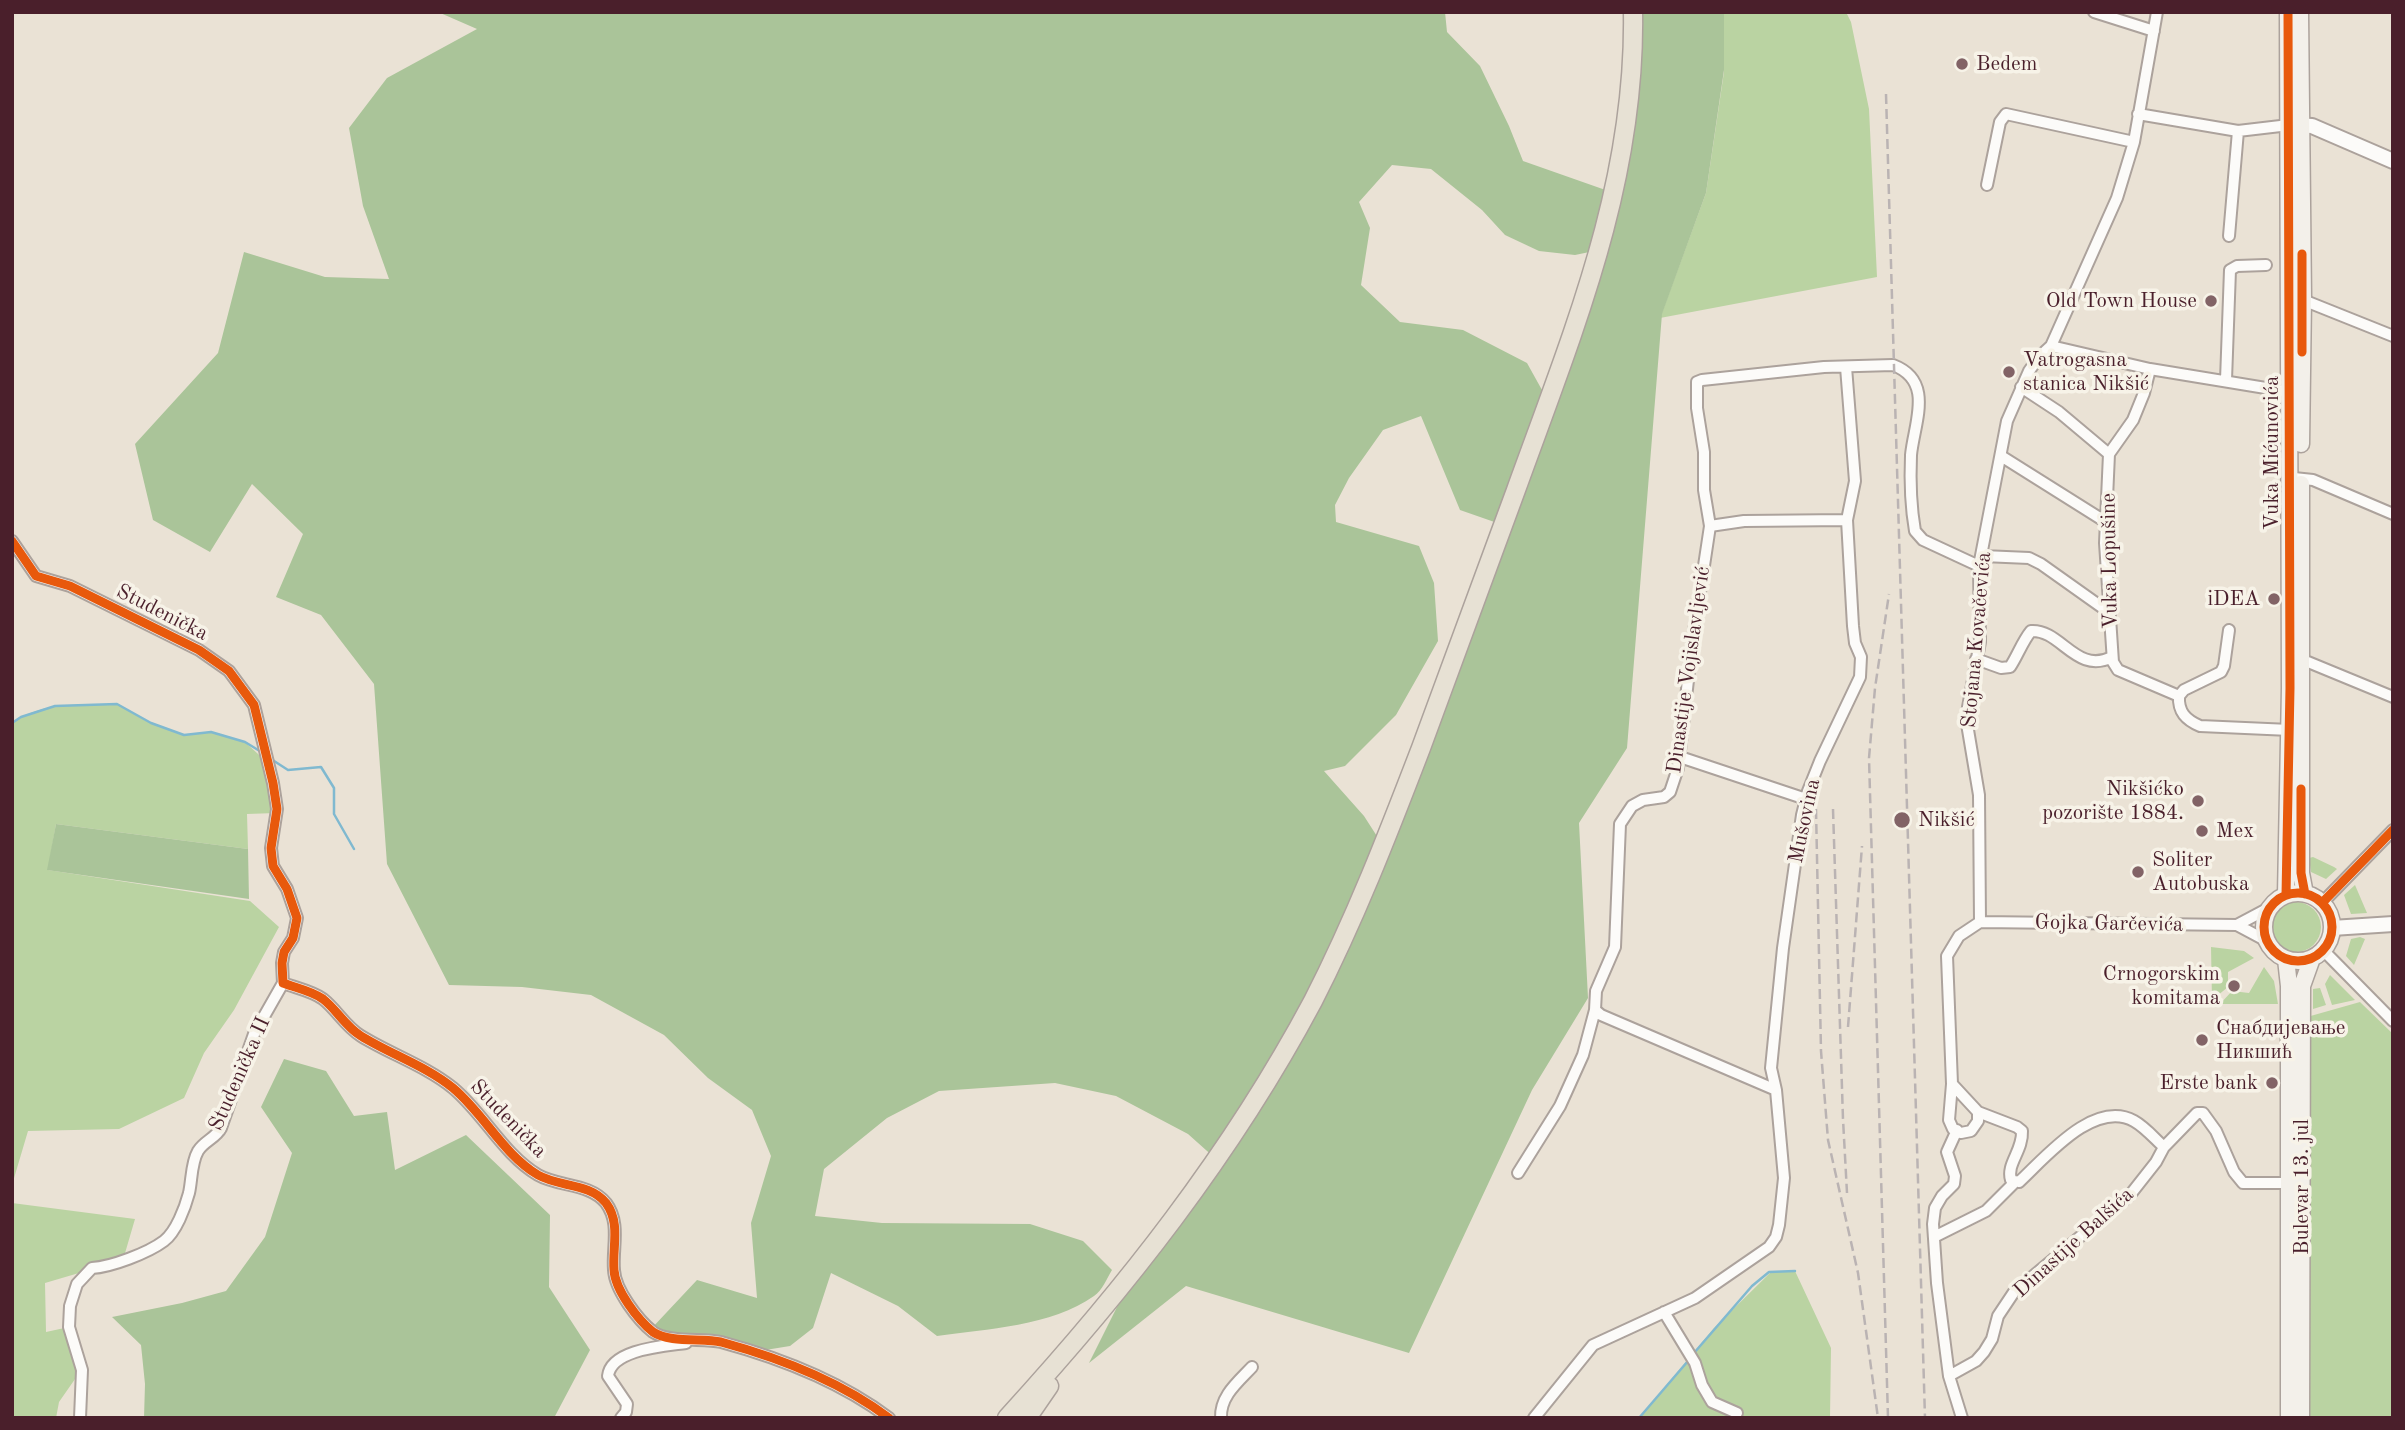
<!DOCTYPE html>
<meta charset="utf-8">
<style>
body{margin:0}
#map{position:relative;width:2405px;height:1430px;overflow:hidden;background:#eae2d5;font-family:"Old Standard TT",serif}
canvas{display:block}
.frame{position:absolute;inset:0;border:14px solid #4a1f2b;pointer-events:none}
</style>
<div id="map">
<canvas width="2405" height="1430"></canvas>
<div class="frame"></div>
</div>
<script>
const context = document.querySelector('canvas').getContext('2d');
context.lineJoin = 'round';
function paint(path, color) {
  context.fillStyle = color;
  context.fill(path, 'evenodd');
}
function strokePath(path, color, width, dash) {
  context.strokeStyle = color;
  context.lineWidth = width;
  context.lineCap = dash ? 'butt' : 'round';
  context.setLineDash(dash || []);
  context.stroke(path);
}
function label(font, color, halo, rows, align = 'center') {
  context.font = font + ' "Old Standard TT",serif';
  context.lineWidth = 7;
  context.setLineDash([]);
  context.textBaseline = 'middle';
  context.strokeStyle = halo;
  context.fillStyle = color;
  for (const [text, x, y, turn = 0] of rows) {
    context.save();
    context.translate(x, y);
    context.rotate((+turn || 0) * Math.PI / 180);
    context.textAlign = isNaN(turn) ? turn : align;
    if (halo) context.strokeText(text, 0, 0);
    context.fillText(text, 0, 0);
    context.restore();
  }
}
paint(new Path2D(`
 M 1723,12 L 1846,12 L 1851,22 L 1869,109 L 1877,277 L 1660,318 L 1706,193 L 1724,72 Z
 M 117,704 L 146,721 L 184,735 L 211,732 L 246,743 L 269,764 L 276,813 L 247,814 L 248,849 L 56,824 L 48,870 L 250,901 L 279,927 L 234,1010 L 204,1053 L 184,1098 L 119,1129 L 28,1131 L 12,1185 L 12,723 C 42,701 82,705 117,704 Z
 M 2313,857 L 2334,867 L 2337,869 L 2326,879 L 2311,872 L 2309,858 Z
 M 2355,885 L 2367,913 L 2351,914 L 2344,895 Z
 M2271 927a25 25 0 1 1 50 0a25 25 0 1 1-50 0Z
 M 2360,937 L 2365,939 L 2354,965 L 2346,956 L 2351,939 Z
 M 2211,947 L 2244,951 L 2254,958 L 2228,972 L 2228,987 L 2212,1000 Z
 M 2264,967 L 2274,981 L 2278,1004 L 2220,1004 L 2232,991 L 2249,993 Z
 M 2330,975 L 2355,1000 L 2332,1005 L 2325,984 Z
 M 2320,988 L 2326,1005 L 2313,1009 L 2313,989 Z
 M 2360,1002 L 2393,1034 L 2393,1418 L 2310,1418 L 2307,1017 Z
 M 12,1203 L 135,1219 L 123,1260 L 45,1283 L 46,1332 L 69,1327 L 82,1369 L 59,1402 L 56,1418 L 12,1418 Z
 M 1795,1271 L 1831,1348 L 1830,1418 L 1639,1418 L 1714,1328 L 1771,1272 Z`), '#bad3a2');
paint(new Path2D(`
 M 438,12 L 1445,12 L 1447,32 L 1480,66 L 1509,126 L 1523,161 L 1614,193 L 1633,20 L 1623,12 L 1724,12 L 1724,70 L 1706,193 L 1662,314 L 1627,748 L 1579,823 L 1588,998 L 1532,1090 L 1409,1353 L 1186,1286 L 1089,1363 L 1138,1265 L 1216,1159 L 1188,1134 L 1116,1096 L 1055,1083 L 939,1091 L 887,1118 L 824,1169 L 815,1216 L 882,1223 L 1030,1224 L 1083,1241 L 1112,1270 C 1107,1278 1102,1291 1094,1296 C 1052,1326 986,1329 937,1336 L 898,1306 L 831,1273 L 813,1328 L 790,1346 L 753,1352 L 651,1329 L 697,1280 L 757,1298 L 751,1223 L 771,1156 L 752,1110 L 708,1078 L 664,1035 L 591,995 L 522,987 L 449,985 L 387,864 L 374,684 L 321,615 L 276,597 L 303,534 L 252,484 L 210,552 L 153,520 L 135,444 L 218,353 L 244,252 L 325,277 L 389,279 L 363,206 L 349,128 L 387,78 L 477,29 ZM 1392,165 L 1431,169 L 1482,210 L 1505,235 L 1539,251 L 1575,255 L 1599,250 L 1547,399 L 1527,363 L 1463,330 L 1400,322 L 1361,285 L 1370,228 L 1359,202 ZM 1421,416 L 1460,510 L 1503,525 L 1382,844 L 1364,816 L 1324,771 L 1345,766 L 1396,715 L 1438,641 L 1434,583 L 1419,546 L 1336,522 L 1335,505 L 1349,478 L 1383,430 Z
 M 56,824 L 248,849 L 249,899 L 47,870 Z
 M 284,1059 L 326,1071 L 354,1116 L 387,1112 L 395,1170 L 466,1135 L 550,1215 L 549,1287 L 590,1350 L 554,1418 L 144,1418 L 145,1384 L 141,1345 L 112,1317 L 182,1303 L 226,1291 L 265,1237 L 292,1153 L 261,1107 Z`), '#aac499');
strokePath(new Path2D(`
 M 12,723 L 21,717 L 55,706 L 117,704 L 151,723 L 184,735 L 211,732 L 245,742 L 263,753
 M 271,759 L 288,770 L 321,767 L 334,788 L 334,814 L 354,849
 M 1694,1353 L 1752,1286 L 1769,1272 L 1795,1271
 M 1639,1418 L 1688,1361`), '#80b9d0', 2.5);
const minor = new Path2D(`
 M 2094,12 L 2154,31
 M 2138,114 L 2238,131 L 2289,125
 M 1987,185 L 2000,122 L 2006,114 L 2134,142
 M 2229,236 L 2238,131
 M 2298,298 L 2393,336
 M 2051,346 L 2150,369 L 2290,392
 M 2226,380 L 2230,270 L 2237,266 L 2266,265
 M 2021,387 L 2059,412 L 2109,454 L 2105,543 L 2113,662 L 2118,670 L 2179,696
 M 2109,454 L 2133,420 L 2144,393 L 2150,369
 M 2001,456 L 2106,522
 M 2294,478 L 2313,480 L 2393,514
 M 1710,526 L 1744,521 L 1847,520
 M 12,541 L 36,576 L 70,586 L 199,650 L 229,671 L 254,705 L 273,783 L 277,809 L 271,848 L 273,866 L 287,889 L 297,918 L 293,938 L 284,952 L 282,963 L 283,983 C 296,988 312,991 323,999 C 337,1010 345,1026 361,1036 C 390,1054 426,1066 453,1088 C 484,1114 503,1154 538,1175 C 559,1187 590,1183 606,1203 C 621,1223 612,1248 614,1270 C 615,1290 638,1320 653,1332 C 669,1343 703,1338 721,1342 C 780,1358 840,1381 889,1418
 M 1983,556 L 2029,558 L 2041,564 L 2110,613
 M 2229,630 L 2224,666 L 2221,672 L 2184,690 L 2179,696 C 2178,712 2186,720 2200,726 L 2290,730
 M 1976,659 L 2001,668 L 2010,667 C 2018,655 2022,642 2031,631 C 2061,629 2076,675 2112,657
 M 2298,662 L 2308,662 L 2393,697
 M 1680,757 L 1806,799
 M 2322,903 L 2393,830
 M 1980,922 L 1979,795 L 1966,718 L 1980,642 L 1979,566 L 2007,421 L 2029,371 L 2039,357 L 2051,346 L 2117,198 L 2134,142 L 2157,12
 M 1980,922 L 2237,925 L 2267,941
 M 2237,925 L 2269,908
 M 2323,950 L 2393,1021
 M 1595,1010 L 1601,1015 L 1776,1090
 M 1952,1084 L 1978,1112 L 2017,1127 L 2022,1131 C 2023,1151 2006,1164 2011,1180 L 2019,1182 C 2046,1157 2094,1099 2134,1121 C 2145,1127 2155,1139 2164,1147
 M 1978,1112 L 1978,1121 L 1971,1131 L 1961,1133 L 1953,1129 L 1949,1120 L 1952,1084 L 1947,956 L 1959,936 L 1980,922
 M 1957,1130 L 1947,1152 L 1955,1176 L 1954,1184 L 1942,1196 L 1935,1208 L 1933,1224 L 1937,1283 L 1949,1376 L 1962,1418
 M 1518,1173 L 1560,1106 L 1583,1055 L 1595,1010 L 1596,991 L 1615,947 L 1620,824 L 1632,806 L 1643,800 L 1664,797 L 1670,792 L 1678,768 L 1692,645 L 1710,526 L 1704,490 L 1704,452 L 1697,408 L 1697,382 L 1702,380 L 1824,367 L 1893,365 C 1935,381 1914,423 1911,455 C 1910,479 1911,508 1915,531 L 1923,540 L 1979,566
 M 1934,1237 L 1986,1211 L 2015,1182
 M 1664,1312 L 1695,1363 L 1702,1385 L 1712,1402 L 1737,1413
 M 1949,1376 L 1976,1361 L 1984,1352 L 1992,1339 L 1998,1316 L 2014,1292 L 2130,1195 L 2156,1162 L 2164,1147 L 2197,1113 L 2203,1113 L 2216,1131 L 2234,1172 L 2243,1183 L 2296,1183
 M 80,1418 L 82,1370 L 69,1327 L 70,1306 L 77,1284 L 92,1268 C 111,1267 148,1253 164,1241 C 176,1232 185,1208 189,1193 C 192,1180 191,1163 198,1151 C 204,1141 216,1138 221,1128 L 254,1034 L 283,983
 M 621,1418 L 626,1412 L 627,1404 L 608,1376 C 611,1349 665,1346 686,1343
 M 1221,1418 C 1220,1396 1238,1382 1252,1367
 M 1534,1418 L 1593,1345 L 1695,1298 L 1769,1247 L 1776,1237 L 1779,1225 L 1784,1178 L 1776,1090 L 1771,1068 L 1783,948 L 1802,815 L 1808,791 L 1820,761 L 1860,677 L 1861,657 L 1855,643 L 1853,626 L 1847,520 L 1855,481 L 1846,367`);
const tertiary = new Path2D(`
 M 2293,125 L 2312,126 L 2393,161
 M 2332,928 L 2393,924`);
const secondary = new Path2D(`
 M 2300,12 L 2303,299 L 2301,444
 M 2301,484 L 2301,873 L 2305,894
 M2264 927a34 34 0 1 1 68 0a34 34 0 1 1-68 0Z
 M 2286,895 L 2290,688 L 2288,12
 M 2286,959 L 2289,986 L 2289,1418
 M 2301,1418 L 2302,986 L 2312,958`);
const primary = new Path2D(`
 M 1007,1418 C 1124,1290 1231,1155 1313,1001 C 1355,919 1388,834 1421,748 C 1453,662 1485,576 1516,490 C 1573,332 1636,183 1633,12
 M 1027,1418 L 1049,1386`);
strokePath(minor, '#aca29c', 14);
strokePath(tertiary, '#aca29c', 18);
strokePath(secondary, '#aca29c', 19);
strokePath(primary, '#aca29c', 21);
strokePath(minor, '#fcfbf9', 10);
strokePath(tertiary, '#fcfbf9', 14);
strokePath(secondary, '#f3f0ea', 16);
strokePath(primary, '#e7e1d4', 18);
strokePath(new Path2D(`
 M 1886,94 L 1925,1418
 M 1816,809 L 1821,1051 L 1828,1140 L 1858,1273 L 1878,1418
 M 1833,809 L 1843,1119 L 1847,1193
 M 1848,1027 L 1862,846
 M 1888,1418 L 1869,758 L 1875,688 L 1889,594`), '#bab3b3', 2.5, [10, 5]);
strokePath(new Path2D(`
 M 2302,352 L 2302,254
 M 12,541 L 36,576 L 70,586 L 199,650 L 229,671 L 254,705 L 273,783 L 277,809 L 271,848 L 273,866 L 287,889 L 297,918 L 293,938 L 284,952 L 282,963 L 283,983 C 296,988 312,991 323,999 C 337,1010 345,1026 361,1036 C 390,1054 426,1066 453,1088 C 484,1114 503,1154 538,1175 C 559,1187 590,1183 606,1203 C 621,1223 612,1248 614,1270 C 615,1290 638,1320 653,1332 C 669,1343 703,1338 721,1342 C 780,1358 840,1381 889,1418
 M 2301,789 L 2301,873 L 2305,894
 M2264 927a34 34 0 1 1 68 0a34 34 0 1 1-68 0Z
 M 2286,895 L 2290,688 L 2288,12
 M 2322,903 L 2393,830`), '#e8590c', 9);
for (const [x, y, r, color] of [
 [1962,64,7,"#826366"],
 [2211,301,7,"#826366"],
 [2009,372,7,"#826366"],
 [2274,599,7,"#826366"],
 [2198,801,7,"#826366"],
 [1902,820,9,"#826366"],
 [2202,831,7,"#826366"],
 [2138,872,7,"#826366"],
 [2234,986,7,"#826366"],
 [2202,1040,7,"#826366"],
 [2272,1083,7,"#826366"]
]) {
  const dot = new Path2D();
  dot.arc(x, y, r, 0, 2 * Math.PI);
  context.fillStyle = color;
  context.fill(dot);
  strokePath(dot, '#f7f3e8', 2.5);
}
label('21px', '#4a1f2b', '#f7f3e8', [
 ["Bedem",1976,64],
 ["Old Town House",2197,301,"right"],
 ["Vatrogasna",2023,360],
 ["stanica Nikšić",2023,384],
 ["iDEA",2260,599,"right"],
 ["Nikšićko",2184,789,"right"],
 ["pozorište 1884.",2184,813,"right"],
 ["Nikšić",1918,820],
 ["Mex",2216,831],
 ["Soliter",2152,860],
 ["Autobuska",2152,884],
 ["Crnogorskim",2220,974,"right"],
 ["komitama",2220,998,"right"],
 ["Снабдијевање",2216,1028],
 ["Никшић",2216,1052],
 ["Erste bank",2258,1083,"right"]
], 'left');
label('21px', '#4a1f2b', '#f7f3e8', [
 ["Vuka Mićunovića",2272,453,-90],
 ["Vuka Lopušine",2110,561,-91],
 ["Studenička",162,613,27],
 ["Stojana Kovačevića",1977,640,-85],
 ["Dinastije Vojislavljević",1689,670,-82],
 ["Mušovina",1805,821,-78],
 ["Gojka Garčevića",2109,924,1],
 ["Studenička II",240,1074,-66],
 ["Studenička",508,1119,46],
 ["Bulevar 13. jul",2302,1187,-90],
 ["Dinastije Balšića",2074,1243,-42]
]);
</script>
